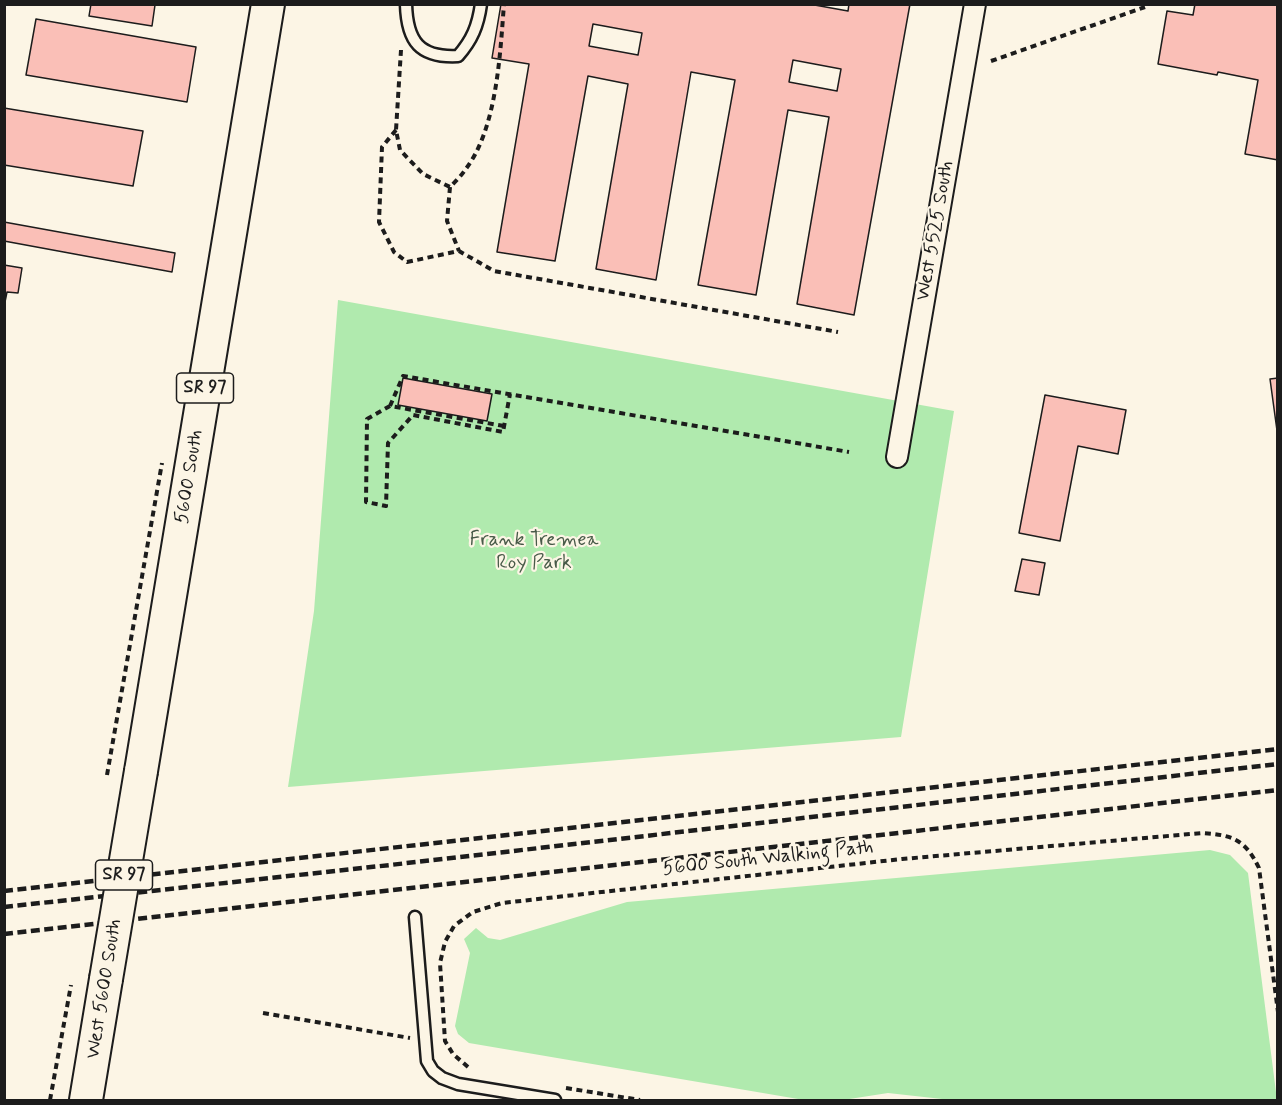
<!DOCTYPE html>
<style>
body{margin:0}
#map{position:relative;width:1282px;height:1105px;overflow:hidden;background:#fcf5e5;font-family:Mynerve,sans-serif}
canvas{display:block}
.frame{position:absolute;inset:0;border:6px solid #1c1c1c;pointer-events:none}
</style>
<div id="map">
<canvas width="1282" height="1105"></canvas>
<div class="frame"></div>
</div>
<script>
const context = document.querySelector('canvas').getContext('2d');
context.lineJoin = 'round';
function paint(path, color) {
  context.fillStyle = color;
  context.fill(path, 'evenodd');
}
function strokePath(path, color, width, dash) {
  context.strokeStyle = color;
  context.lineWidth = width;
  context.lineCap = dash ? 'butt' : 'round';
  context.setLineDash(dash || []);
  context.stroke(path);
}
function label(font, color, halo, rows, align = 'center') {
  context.font = font + ' Mynerve,sans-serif';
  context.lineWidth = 4.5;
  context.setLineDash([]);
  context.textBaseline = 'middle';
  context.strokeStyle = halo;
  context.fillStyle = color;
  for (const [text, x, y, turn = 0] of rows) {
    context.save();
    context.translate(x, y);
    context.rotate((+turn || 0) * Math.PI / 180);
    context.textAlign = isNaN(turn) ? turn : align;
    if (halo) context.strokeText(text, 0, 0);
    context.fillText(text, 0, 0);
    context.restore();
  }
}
paint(new Path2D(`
 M 338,300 L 954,411 L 901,737 L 288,787 L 314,611 Z
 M 1210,850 L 1230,855 L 1248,873 L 1277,1100 L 951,1100 L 888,1093 L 843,1100 L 804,1100 L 469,1043 L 458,1034 L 455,1026 L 470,953 L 464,939 L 476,928 L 488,938 L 500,940 L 627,902 Z`), '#b0eaae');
const building = new Path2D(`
 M 91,4 L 155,5 L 152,26 L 89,16 Z
 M 501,4 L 809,4 L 848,11 L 849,4 L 910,4 L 854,315 L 797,304 L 829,117 L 788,110 L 756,295 L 698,285 L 735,80 L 691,72 L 656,280 L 596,269 L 628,84 L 588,76 L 555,261 L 497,252 L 529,64 L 492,58 ZM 593,24 L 642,33 L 638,55 L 589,46 ZM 793,60 L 841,69 L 837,91 L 789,82 Z
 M 1195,4 L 1278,4 L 1278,160 L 1245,154 L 1258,80 L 1218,72 L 1217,75 L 1158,64 L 1167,11 L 1193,15 Z
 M 36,19 L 196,47 L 187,102 L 26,75 Z
 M 4,108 L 143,131 L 133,186 L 4,165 Z
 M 4,222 L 175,253 L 172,272 L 4,241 Z
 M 4,265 L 22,268 L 18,293 L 7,292 L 4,307 Z
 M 403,378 L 492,394 L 487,421 L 398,405 Z
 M 1278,378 L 1278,438 L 1270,379 Z
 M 1045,395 L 1126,410 L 1118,454 L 1078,446 L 1060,541 L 1019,533 Z
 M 1022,559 L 1045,563 L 1039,595 L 1015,591 Z`);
paint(building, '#fabfb7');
strokePath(building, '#1c1c1c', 1.5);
const lane = new Path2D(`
 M 406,4 C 407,42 420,58 458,56 C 472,40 478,26 481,4
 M 415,917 L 427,1061 L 433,1071 L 442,1078 L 458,1084 L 555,1100`);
const street = new Path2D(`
 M 897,457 L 975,4`);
const primary = new Path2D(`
 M 141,771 L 268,4
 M 86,1100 L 106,979`);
strokePath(lane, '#1c1c1c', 15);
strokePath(street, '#1c1c1c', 24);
strokePath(primary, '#1c1c1c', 36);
strokePath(new Path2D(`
 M 401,50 L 396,130 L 400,150 L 423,174 L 450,187 C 455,182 461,176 465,170 C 497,129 500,55 504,4
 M 991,61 L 1145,7
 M 396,130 L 382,147 L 379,222 L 394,252 L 407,262 L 459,251 L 494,271 L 838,332
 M 450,187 L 447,221 L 459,251
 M 390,406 L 403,376 L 849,452
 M 504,426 L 390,406 L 367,419 L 366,502 L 386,506 L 388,443 L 413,415 L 503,432 L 510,394
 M 107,775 L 162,463
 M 263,1013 L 410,1038
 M 468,1067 L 453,1054 L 445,1041 L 440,963 L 445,942 L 454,926 L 473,912 L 502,903 L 902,859 L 1202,833 C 1232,835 1245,839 1259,868 L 1278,1012
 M 566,1088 L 640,1100
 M 50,1100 L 71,985`), '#1c1c1c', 4, [6, 4.5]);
strokePath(lane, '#fcf5e5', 10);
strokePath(street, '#fcf5e5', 20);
strokePath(primary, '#fcf5e5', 32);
strokePath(new Path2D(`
 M 4,891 L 1278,749
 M 4,907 L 390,865 L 1278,764
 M 4,934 L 1278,790`), '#1c1c1c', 4.5, [9, 4.5]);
const primaryBridge = new Path2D(`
 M 106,979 L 141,771`);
strokePath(primaryBridge, '#1c1c1c', 36, []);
strokePath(primaryBridge, '#fcf5e5', 32);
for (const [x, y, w] of [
 [205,388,57],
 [124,875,57]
]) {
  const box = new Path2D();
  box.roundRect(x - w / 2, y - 15, w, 30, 4.5);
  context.fillStyle = '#fcf5e5';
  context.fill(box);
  strokePath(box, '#1c1c1c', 1.5);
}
label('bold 18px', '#1c1c1c', null, [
 ["SR 97",205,388],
 ["SR 97",124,875]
]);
label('20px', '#1c1c1c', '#fcf5e5', [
 ["West 5525 South",936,231,-80],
 ["5600 South",190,477,-81],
 ["5600 South Walking Path",768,859,-6],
 ["West 5600 South",105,989,-81]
]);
label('20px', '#485a48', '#fcf5e5', [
 ["Frank Tremea",534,541],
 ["Roy Park",534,564]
]);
</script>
